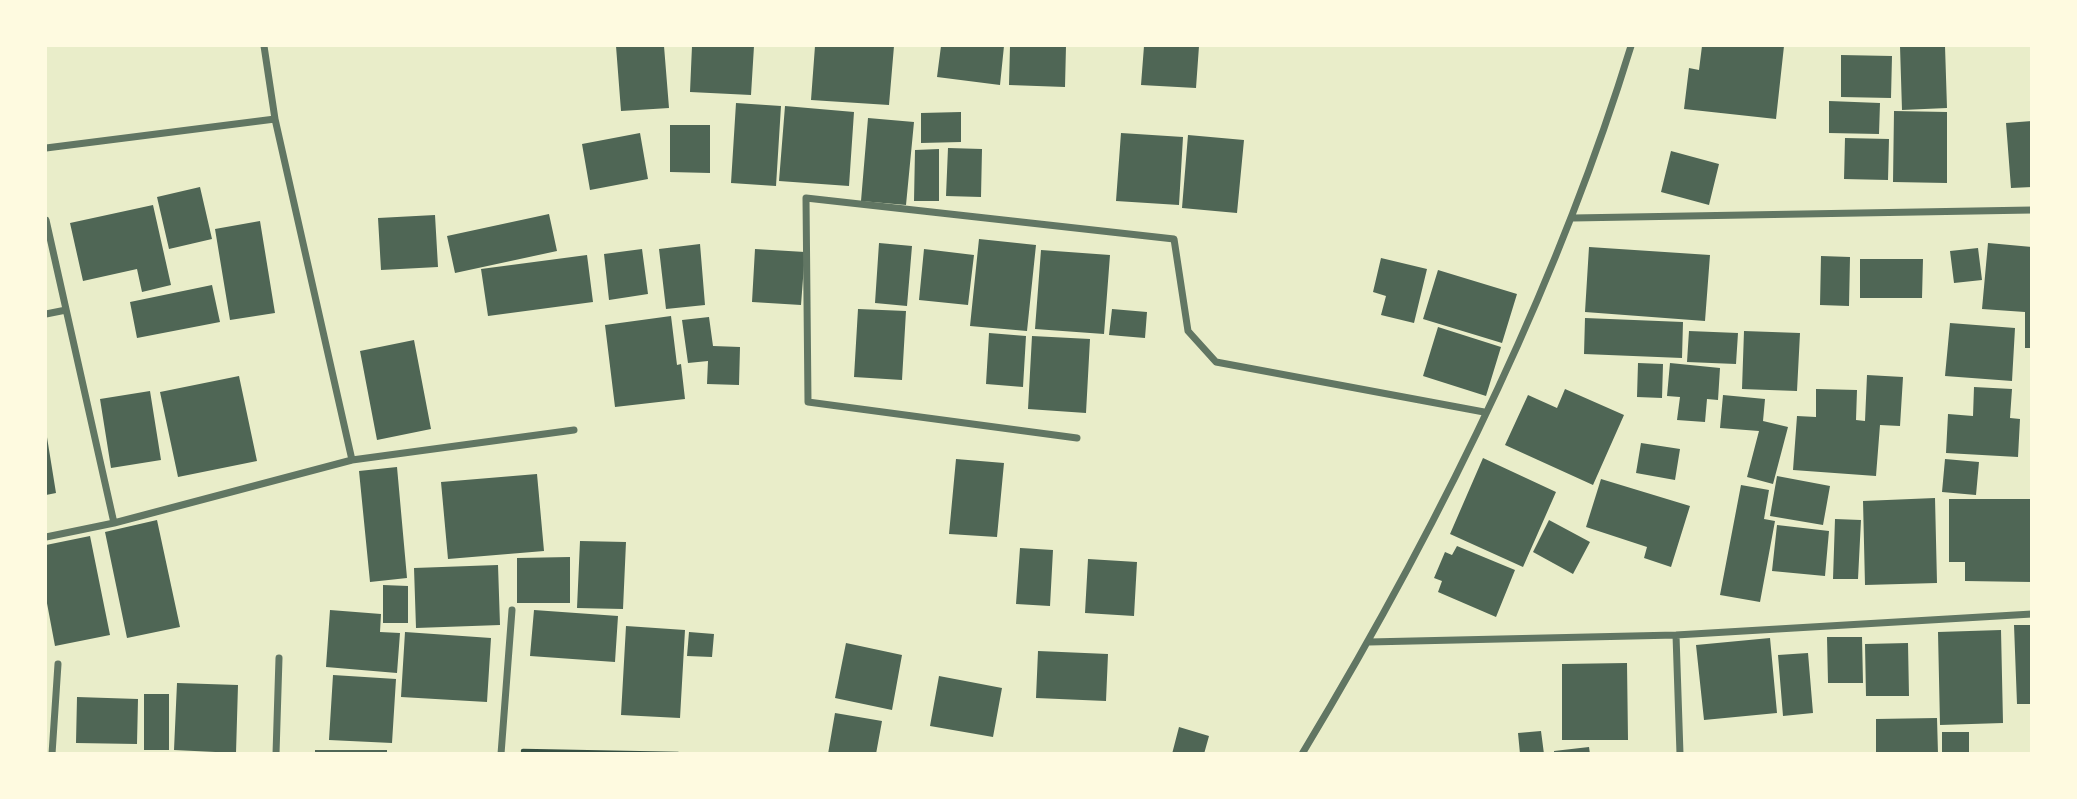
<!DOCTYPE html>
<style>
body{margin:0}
#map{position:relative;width:2077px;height:799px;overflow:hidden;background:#e9edc9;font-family:"Open Sans",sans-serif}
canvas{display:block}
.frame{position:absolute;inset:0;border:47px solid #fefae0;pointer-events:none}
</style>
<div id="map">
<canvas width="2077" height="799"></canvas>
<div class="frame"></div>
</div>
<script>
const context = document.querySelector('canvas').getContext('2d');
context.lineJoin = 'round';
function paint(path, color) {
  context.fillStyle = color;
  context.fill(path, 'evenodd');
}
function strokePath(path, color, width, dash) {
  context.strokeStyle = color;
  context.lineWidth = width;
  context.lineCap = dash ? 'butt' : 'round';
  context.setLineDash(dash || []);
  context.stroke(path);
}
paint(new Path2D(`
 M 616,46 L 664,46 L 669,108 L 621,111 Z
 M 692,46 L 754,46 L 751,95 L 690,92 Z
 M 815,46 L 894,46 L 889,105 L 811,100 Z
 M 941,46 L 1004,46 L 1000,85 L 937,77 Z
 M 1010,46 L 1066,46 L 1065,87 L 1009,85 Z
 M 1144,46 L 1199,46 L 1196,88 L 1141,85 Z
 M 1702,46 L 1784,46 L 1776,119 L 1684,109 L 1689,68 L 1699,70 Z
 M 1900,46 L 1945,46 L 1947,108 L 1902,110 Z
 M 1841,55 L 1892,56 L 1891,98 L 1841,97 Z
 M 1829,101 L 1880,103 L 1879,134 L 1829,133 Z
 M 736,103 L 781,106 L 776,186 L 731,183 Z
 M 785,106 L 854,112 L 849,186 L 779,181 Z
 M 1894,111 L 1947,112 L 1947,183 L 1893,182 Z
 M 961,112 L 961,142 L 921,143 L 921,113 Z
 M 868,118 L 914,122 L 906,205 L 861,201 Z
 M 2032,121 L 2032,187 L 2011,188 L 2006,123 Z
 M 670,125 L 710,125 L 710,173 L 670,172 Z
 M 640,133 L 648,179 L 590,190 L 582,144 Z
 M 1121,133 L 1183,137 L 1179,205 L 1116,201 Z
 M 1188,135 L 1244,140 L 1237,213 L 1182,208 Z
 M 1845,138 L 1889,139 L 1888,180 L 1844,179 Z
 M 948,148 L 982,149 L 981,197 L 946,196 Z
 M 939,149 L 939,201 L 914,201 L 915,150 Z
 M 1671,151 L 1719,164 L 1709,205 L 1661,192 Z
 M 200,187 L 212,239 L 169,249 L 157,197 Z
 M 153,205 L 171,285 L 142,292 L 137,269 L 83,281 L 70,223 Z
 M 549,214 L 557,251 L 455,273 L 447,236 Z
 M 435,215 L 438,267 L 381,270 L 378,218 Z
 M 260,221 L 275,313 L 230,320 L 215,229 Z
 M 979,239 L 1036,245 L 1027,331 L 970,326 Z
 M 879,243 L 912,246 L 907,306 L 875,303 Z
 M 1988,243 L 2032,247 L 2032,348 L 2025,348 L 2025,312 L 1982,309 Z
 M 700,244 L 705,305 L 666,309 L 659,249 Z
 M 1589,247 L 1710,255 L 1705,321 L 1585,312 Z
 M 1978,248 L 1982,280 L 1954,283 L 1950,251 Z
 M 642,249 L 648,294 L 609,300 L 604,254 Z
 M 755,249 L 805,252 L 801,305 L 752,302 Z
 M 924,249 L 974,255 L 968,305 L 919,300 Z
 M 1041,250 L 1110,255 L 1104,334 L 1035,329 Z
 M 587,255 L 593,302 L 488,316 L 481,269 Z
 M 1821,256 L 1850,257 L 1849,306 L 1820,305 Z
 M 1381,258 L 1427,269 L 1414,323 L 1381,315 L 1386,296 L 1373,292 Z
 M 1860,259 L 1923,259 L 1922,298 L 1860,298 Z
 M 1438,270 L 1517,294 L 1502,343 L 1423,319 Z
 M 212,285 L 220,322 L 137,338 L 130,302 Z
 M 858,309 L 906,311 L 902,380 L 854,377 Z
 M 1112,309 L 1147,312 L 1145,338 L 1109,335 Z
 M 671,316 L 677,365 L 681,364 L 685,399 L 615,407 L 605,325 Z
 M 709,317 L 713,346 L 740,347 L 739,385 L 707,384 L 708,361 L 688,363 L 682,320 Z
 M 1585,318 L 1683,322 L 1682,358 L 1584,354 Z
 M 1950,323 L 2015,328 L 2012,381 L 1945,376 Z
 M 1438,327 L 1501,347 L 1486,396 L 1423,376 Z
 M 1689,331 L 1738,333 L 1736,364 L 1687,362 Z
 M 1744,331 L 1800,333 L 1797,391 L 1742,389 Z
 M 989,333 L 1026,336 L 1023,387 L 986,384 Z
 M 1032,336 L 1090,339 L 1086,413 L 1028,409 Z
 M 414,340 L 431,429 L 377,440 L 360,351 Z
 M 1638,363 L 1663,364 L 1662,398 L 1637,397 Z
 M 1670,363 L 1720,368 L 1718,400 L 1707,399 L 1705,422 L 1677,420 L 1680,397 L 1667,396 Z
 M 1867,375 L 1903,377 L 1900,426 L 1880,425 L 1876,476 L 1793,470 L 1797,416 L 1816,417 L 1816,389 L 1857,390 L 1856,420 L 1865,421 Z
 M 239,376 L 257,461 L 178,477 L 160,392 Z
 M 1974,387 L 2012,389 L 2010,418 L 2020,419 L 2018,457 L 1946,453 L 1948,414 L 1973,416 Z
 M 1565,389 L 1624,415 L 1593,485 L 1505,445 L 1528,395 L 1557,408 Z
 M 150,391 L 161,460 L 111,468 L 100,399 Z
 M 1723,395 L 1765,399 L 1763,421 L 1788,427 L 1773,484 L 1747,477 L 1759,431 L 1720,428 Z
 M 46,431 L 56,493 L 46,495 Z
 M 1641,443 L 1680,449 L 1675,480 L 1636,473 Z
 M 1483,458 L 1556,492 L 1523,567 L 1450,534 Z
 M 956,459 L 1004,463 L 997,537 L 949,534 Z
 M 1945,459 L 1979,462 L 1976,495 L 1942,492 Z
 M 397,467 L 407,578 L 370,582 L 359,471 Z
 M 537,474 L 544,551 L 448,559 L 441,482 Z
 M 1777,476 L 1830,486 L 1823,525 L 1770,516 Z
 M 1601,479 L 1690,506 L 1671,567 L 1644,558 L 1647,547 L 1586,527 Z
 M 1741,485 L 1769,490 L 1764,519 L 1775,521 L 1760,602 L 1720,595 Z
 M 1935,498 L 1937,583 L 1865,585 L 1863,501 Z
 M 1949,499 L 2032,499 L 2032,582 L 1965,581 L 1965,562 L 1949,562 Z
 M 1835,519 L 1861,520 L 1858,579 L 1833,579 Z
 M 157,520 L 180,627 L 127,638 L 105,532 Z
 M 1549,520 L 1590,542 L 1573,574 L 1533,552 Z
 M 1777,525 L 1829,531 L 1825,576 L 1772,571 Z
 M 90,536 L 110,635 L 55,646 L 46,598 L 46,545 Z
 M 580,541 L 626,542 L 623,609 L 577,608 Z
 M 1457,546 L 1515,570 L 1496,617 L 1438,592 L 1442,581 L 1434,578 L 1445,552 L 1452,555 Z
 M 1020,548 L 1053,550 L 1050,606 L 1016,604 Z
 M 570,557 L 570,603 L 517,603 L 517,558 Z
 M 1088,559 L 1137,562 L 1134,616 L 1085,613 Z
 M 498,565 L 500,625 L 416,628 L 414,568 Z
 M 383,585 L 408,586 L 408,623 L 383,623 Z
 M 330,610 L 381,614 L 380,632 L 400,633 L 397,673 L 326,667 Z
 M 534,610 L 618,616 L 615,662 L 530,656 Z
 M 2014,625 L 2032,625 L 2032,704 L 2017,704 Z
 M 626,626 L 685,630 L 680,718 L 621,715 Z
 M 2001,630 L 2003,723 L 1940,725 L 1938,632 Z
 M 405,632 L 491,638 L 487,702 L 401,697 Z
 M 689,632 L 714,634 L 712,657 L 687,656 Z
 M 1827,637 L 1862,637 L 1863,683 L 1828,683 Z
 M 1770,638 L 1777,713 L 1704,720 L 1696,645 Z
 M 846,643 L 902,655 L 892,710 L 835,698 Z
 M 1908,643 L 1909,696 L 1866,696 L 1865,644 Z
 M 1038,651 L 1108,654 L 1106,701 L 1036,698 Z
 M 1808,653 L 1813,713 L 1783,716 L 1778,655 Z
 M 1627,663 L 1628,740 L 1562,740 L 1562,664 Z
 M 333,675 L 396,679 L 392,743 L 329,740 Z
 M 939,676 L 1002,688 L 993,737 L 930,726 Z
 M 177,683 L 238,685 L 236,753 L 174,750 Z
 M 144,694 L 169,694 L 169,750 L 144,750 Z
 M 77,697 L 138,699 L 137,744 L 76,743 Z
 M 835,713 L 882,721 L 876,754 L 828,754 Z
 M 1937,718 L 1938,754 L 1876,754 L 1876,719 Z
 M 1179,727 L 1209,736 L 1204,754 L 1172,754 Z
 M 1541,731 L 1544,754 L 1520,754 L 1518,733 Z
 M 1942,732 L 1969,732 L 1969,754 L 1942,754 Z
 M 1589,747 L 1590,754 L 1554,754 L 1554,751 Z
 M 315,750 L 387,750 L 387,754 L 315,754 Z`), '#4f6655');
strokePath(new Path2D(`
 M 523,751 L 678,754`), '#344e41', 4.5);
strokePath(new Path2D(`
 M 264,46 L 275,119 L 352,460
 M 46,148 L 275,119
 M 1573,218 L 2032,210
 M 46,220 L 114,523
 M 46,314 L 66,310
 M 1077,438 L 808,402 L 806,198 L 1174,239 L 1188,331 L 1216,362 L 1484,412
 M 46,537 L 114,523 L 352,460 L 574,430
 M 1676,635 L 1680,754
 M 1369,642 L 1676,635 L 2032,614
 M 52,754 L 58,664
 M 276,754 L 279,658
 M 501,754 L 512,610
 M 1302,754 C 1434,535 1556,290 1631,46`), '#617663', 7);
</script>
